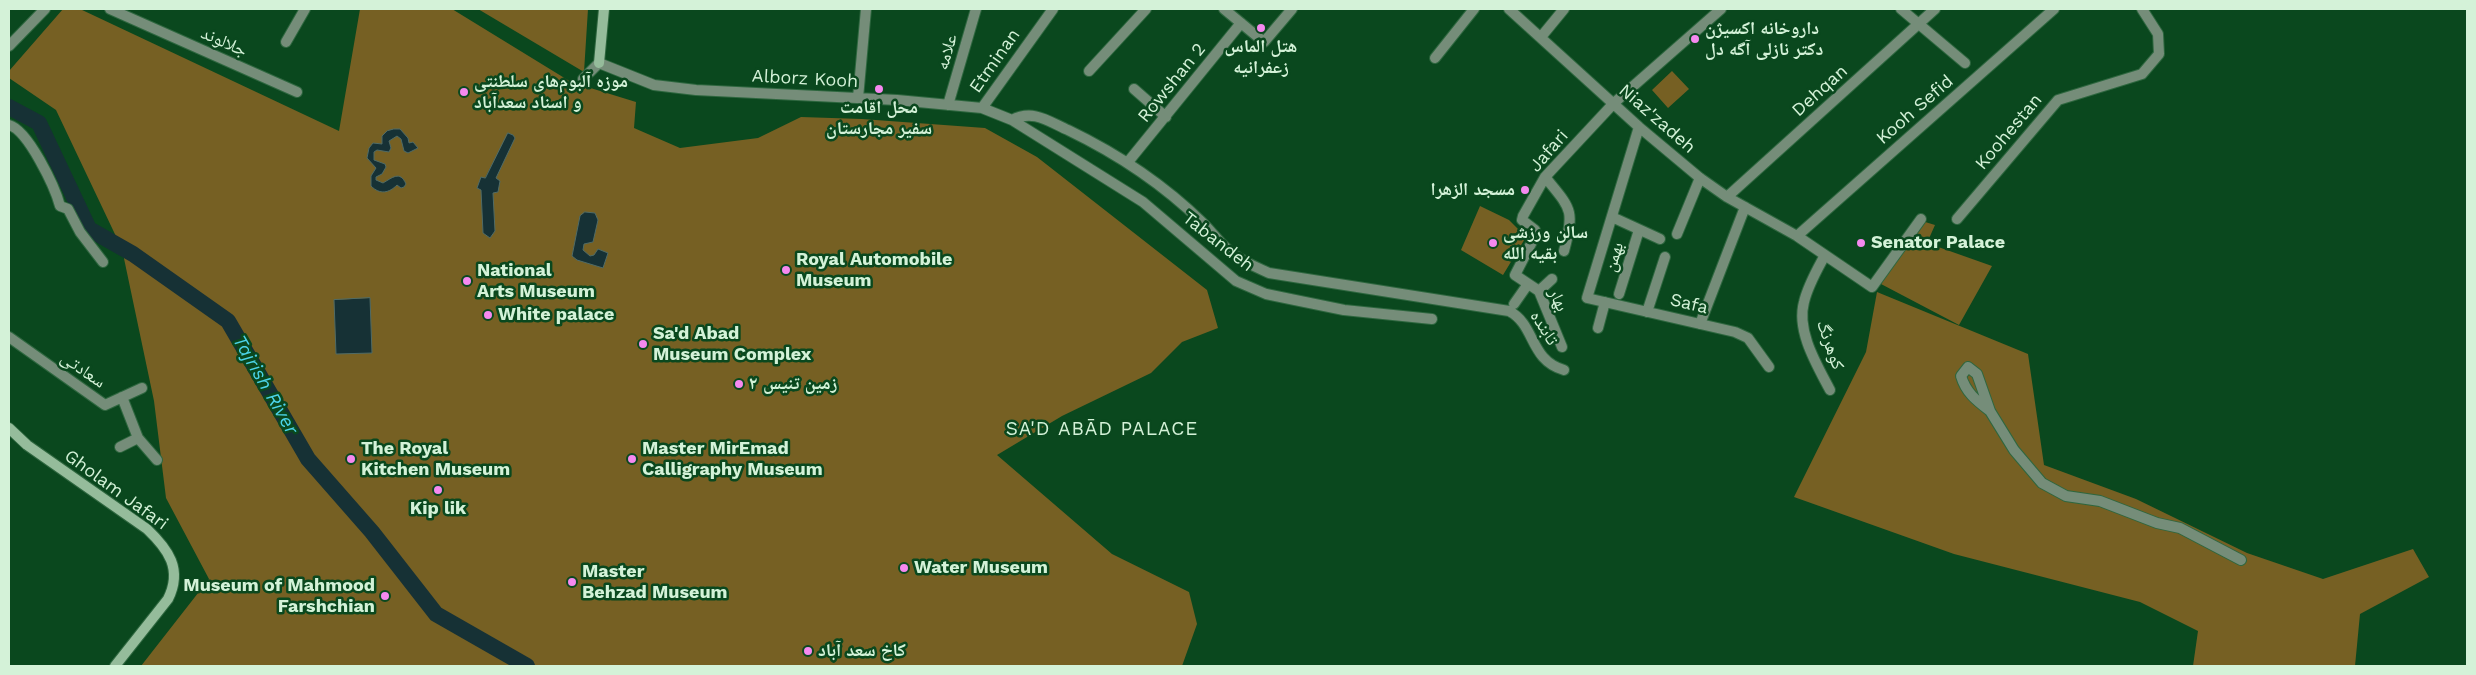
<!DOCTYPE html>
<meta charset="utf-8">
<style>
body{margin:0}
#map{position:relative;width:2476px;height:675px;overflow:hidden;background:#0a481e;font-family:"Work Sans",sans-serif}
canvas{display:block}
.frame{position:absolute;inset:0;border:10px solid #d4f2d8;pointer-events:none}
</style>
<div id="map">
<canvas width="2476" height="675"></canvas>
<div class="frame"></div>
</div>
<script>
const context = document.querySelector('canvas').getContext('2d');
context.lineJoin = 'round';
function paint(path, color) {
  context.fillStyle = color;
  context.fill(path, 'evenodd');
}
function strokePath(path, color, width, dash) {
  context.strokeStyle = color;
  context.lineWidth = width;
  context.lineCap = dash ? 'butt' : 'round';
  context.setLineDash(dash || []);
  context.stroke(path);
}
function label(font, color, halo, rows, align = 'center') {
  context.font = font + ' "Work Sans","Noto Naskh Arabic",sans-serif';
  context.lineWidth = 5;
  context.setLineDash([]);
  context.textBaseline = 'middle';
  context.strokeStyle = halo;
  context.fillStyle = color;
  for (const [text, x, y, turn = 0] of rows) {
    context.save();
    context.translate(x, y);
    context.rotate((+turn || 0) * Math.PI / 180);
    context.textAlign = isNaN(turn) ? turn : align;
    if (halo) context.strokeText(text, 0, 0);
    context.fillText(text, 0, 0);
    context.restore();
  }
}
paint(new Path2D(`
 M 63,9 L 80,9 L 339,131 L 360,9 L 452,9 L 571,82 L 636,102 L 634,128 L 680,148 L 758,138 L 801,117 L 862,119 L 985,128 L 1037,157 L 1207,290 L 1218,328 L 1182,342 L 1151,373 L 1062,416 L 997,455 L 1112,554 L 1189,592 L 1197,624 L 1182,666 L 141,666 L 209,579 L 166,498 L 154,401 L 122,249 L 56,110 L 9,78 L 9,71 Z
 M 478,9 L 588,9 L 584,72 Z
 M 1672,71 L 1689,89 L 1668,108 L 1652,90 Z
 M 1480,206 L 1509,220 L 1526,237 L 1503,275 L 1461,250 Z
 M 1922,221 L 1935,225 L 1927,243 L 1992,266 L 1959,325 L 1881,284 Z
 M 1877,292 L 2028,354 L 2044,465 L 2136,499 L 2247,553 L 2323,579 L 2413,549 L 2429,577 L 2360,614 L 2355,666 L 2193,666 L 2198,631 L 2140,602 L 1954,554 L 1794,497 L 1866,352 Z`), '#766023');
const water = new Path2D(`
 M 394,129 L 400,129 L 408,138 L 409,143 L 413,142 L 418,148 L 408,153 L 404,151 L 401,139 L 397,136 L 389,141 L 391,148 L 389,152 L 377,150 L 374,152 L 374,160 L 385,164 L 386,167 L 382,174 L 376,177 L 376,180 L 383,183 C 392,178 400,170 406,184 L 404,187 L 401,188 L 397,185 C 389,193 380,195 371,186 L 371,176 L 376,168 L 367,158 L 369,148 L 373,143 L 382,144 L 382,136 L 387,131 Z
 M 508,133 L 513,135 L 515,138 L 496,178 L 500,181 L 498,192 L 493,193 L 495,231 L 490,238 L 483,233 L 481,190 L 477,188 L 481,177 L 485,178 Z
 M 585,212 L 595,213 L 598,220 L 593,242 L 584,244 L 583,250 L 590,256 L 594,255 L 598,249 L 608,253 L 603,268 L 577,260 L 572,256 L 580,216 Z
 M 370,298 L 372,353 L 336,354 L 334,300 Z`);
paint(water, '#163135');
strokePath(water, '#4f6b66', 1);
strokePath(new Path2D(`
 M 9,107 L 39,123 L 89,229 L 133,254 L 228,321 L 308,459 L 372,532 L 436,614 L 527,666`), '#163135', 16);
const street = new Path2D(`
 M 110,9 L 297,92
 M 1224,9 L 1264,42 L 1292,9
 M 1509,9 L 1639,127 L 1700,178 L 1727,197 L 1797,236 L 1872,287 L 1921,219
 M 1901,9 L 1965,63
 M 1541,37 L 1564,9
 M 286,42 L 305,9
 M 9,46 L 45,9
 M 1435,58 L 1474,9
 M 1089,71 L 1146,9
 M 583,79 L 599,63 L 654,85 L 696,90 L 897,100 L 982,108 L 1012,120 L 1143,202 L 1236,281 L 1266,294 L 1295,300 L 1344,310 L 1432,319
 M 1134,89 L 1166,117
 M 858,98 L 866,9
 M 948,105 L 976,9
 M 982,108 L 1053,9
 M 1012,120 C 1033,109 1048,121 1068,130 C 1118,154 1163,184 1203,223 C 1213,233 1221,245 1232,253 C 1243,262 1256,267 1269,273 L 1509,311 C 1536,325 1529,360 1564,370
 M 9,125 C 28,130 55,187 60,206 L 68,209 L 80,232 L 103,262
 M 1639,127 L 1587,298 L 1735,332 L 1748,338 L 1769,367
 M 1128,162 L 1241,23
 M 1545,177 C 1571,209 1575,209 1564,251
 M 1727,197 L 1935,9
 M 1612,217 L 1660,239
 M 1957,219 L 2058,100 L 2142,74 L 2159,54 L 2158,34 L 2142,9
 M 1677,234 L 1700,178
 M 1797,236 L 2054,9
 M 1825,255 C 1817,270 1808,285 1804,302 C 1796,331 1817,365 1830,390
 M 1539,291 L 1552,279
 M 1619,294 L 1639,230
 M 1514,304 L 1528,284
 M 1647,312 L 1665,257
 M 1700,324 L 1745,207
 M 1598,328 L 1605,302
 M 9,337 L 105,405 L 142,388
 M 1562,347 L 1539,291 L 1515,275 L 1536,234 L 1535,230 L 1522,220 L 1523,216 L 1545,177 L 1614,103 L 1721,9
 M 122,397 L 138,438 L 157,460
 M 1990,411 C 1977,401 1966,393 1961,376 L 1968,367 L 1977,374 L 1990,411 L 2014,450 L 2042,483 L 2066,496 L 2100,501 L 2157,523 L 2180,528 L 2241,560
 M 120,447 L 138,438`);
const secondary = new Path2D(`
 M 599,63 L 604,9
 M 9,428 L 27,445 L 147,529 C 168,549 183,569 168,599 L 115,666`);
strokePath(street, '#2e673f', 12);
strokePath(secondary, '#2e673f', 12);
strokePath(street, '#758d79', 10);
strokePath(secondary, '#95bc9b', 10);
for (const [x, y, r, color] of [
 [1261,28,5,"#f589ef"],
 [1695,39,5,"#f589ef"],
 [879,89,5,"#f589ef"],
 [464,92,5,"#f589ef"],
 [1525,190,5,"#f589ef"],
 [1493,243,5,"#f589ef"],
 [1861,243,5,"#f589ef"],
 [786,270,5,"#f589ef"],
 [467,281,5,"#f589ef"],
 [488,315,5,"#f589ef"],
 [643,344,5,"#f589ef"],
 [739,384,5,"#f589ef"],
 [351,459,5,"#f589ef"],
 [632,459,5,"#f589ef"],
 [438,490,5,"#f589ef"],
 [904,568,5,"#f589ef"],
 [572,582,5,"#f589ef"],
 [385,596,5,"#f589ef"],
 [808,651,5,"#f589ef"]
]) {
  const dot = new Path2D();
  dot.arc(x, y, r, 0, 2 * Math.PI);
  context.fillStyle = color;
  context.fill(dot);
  strokePath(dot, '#0a481e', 2);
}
label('bold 18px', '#d4f2d8', '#0a481e', [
 ["داروخانه اکسیژن",1705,29],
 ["دکتر نازلی آگه دل",1705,50],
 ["هتل الماس",1261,47,"center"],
 ["زعفرانیه",1261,68,"center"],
 ["موزه آلبوم‌های سلطنتی",474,82],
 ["و اسناد سعدآباد",474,103],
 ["محل اقامت",879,108,"center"],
 ["سفیر مجارستان",879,129,"center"],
 ["مسجد الزهرا",1515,190,"right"],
 ["سالن ورزشی",1503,233],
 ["بقیه الله",1503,254],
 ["Senator Palace",1871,243],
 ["Royal Automobile",796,260],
 ["Museum",796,281],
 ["National",477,271],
 ["Arts Museum",477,292],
 ["White palace",498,315],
 ["Sa'd Abad",653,334],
 ["Museum Complex",653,355],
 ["زمین تنیس ۲",749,384],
 ["The Royal",361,449],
 ["Kitchen Museum",361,470],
 ["Master MirEmad",642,449],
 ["Calligraphy Museum",642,470],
 ["Kip lik",438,509,"center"],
 ["Water Museum",914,568],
 ["Master",582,572],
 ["Behzad Museum",582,593],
 ["Museum of Mahmood",375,586,"right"],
 ["Farshchian",375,607,"right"],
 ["کاخ سعد آباد",818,651]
], 'left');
label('18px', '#d4f2d8', '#0a481e', [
 ["جلالوند",224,42,24],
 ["علامه",947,52,-74],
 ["Etminan",995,61,-55],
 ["Alborz Kooh",805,79,3],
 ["Rowshan 2",1172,83,-51],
 ["Dehqan",1820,91,-42],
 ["Kooh Sefid",1915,110,-41],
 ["Niaz'zadeh",1657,119,41],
 ["Koohestan",2009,132,-50],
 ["Jafari",1549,151,-49],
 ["Tabandeh",1218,242,38],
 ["بهمن",1614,257,-73],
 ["بهار",1558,300,66],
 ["Safa",1689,304,13],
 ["تابنده",1544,328,58],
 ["کوهرنگ",1830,345,71],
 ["سعادتی",83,370,35],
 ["Gholam Jafari",116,490,36]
]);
label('italic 19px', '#4cd4e9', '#0a481e', [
 ["Tajrish River",265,385,60]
]);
context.letterSpacing = '1px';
label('19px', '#d4f2d8', '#0a481e', [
 ["SA'D ABĀD PALACE",1102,429]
]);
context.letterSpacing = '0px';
</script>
